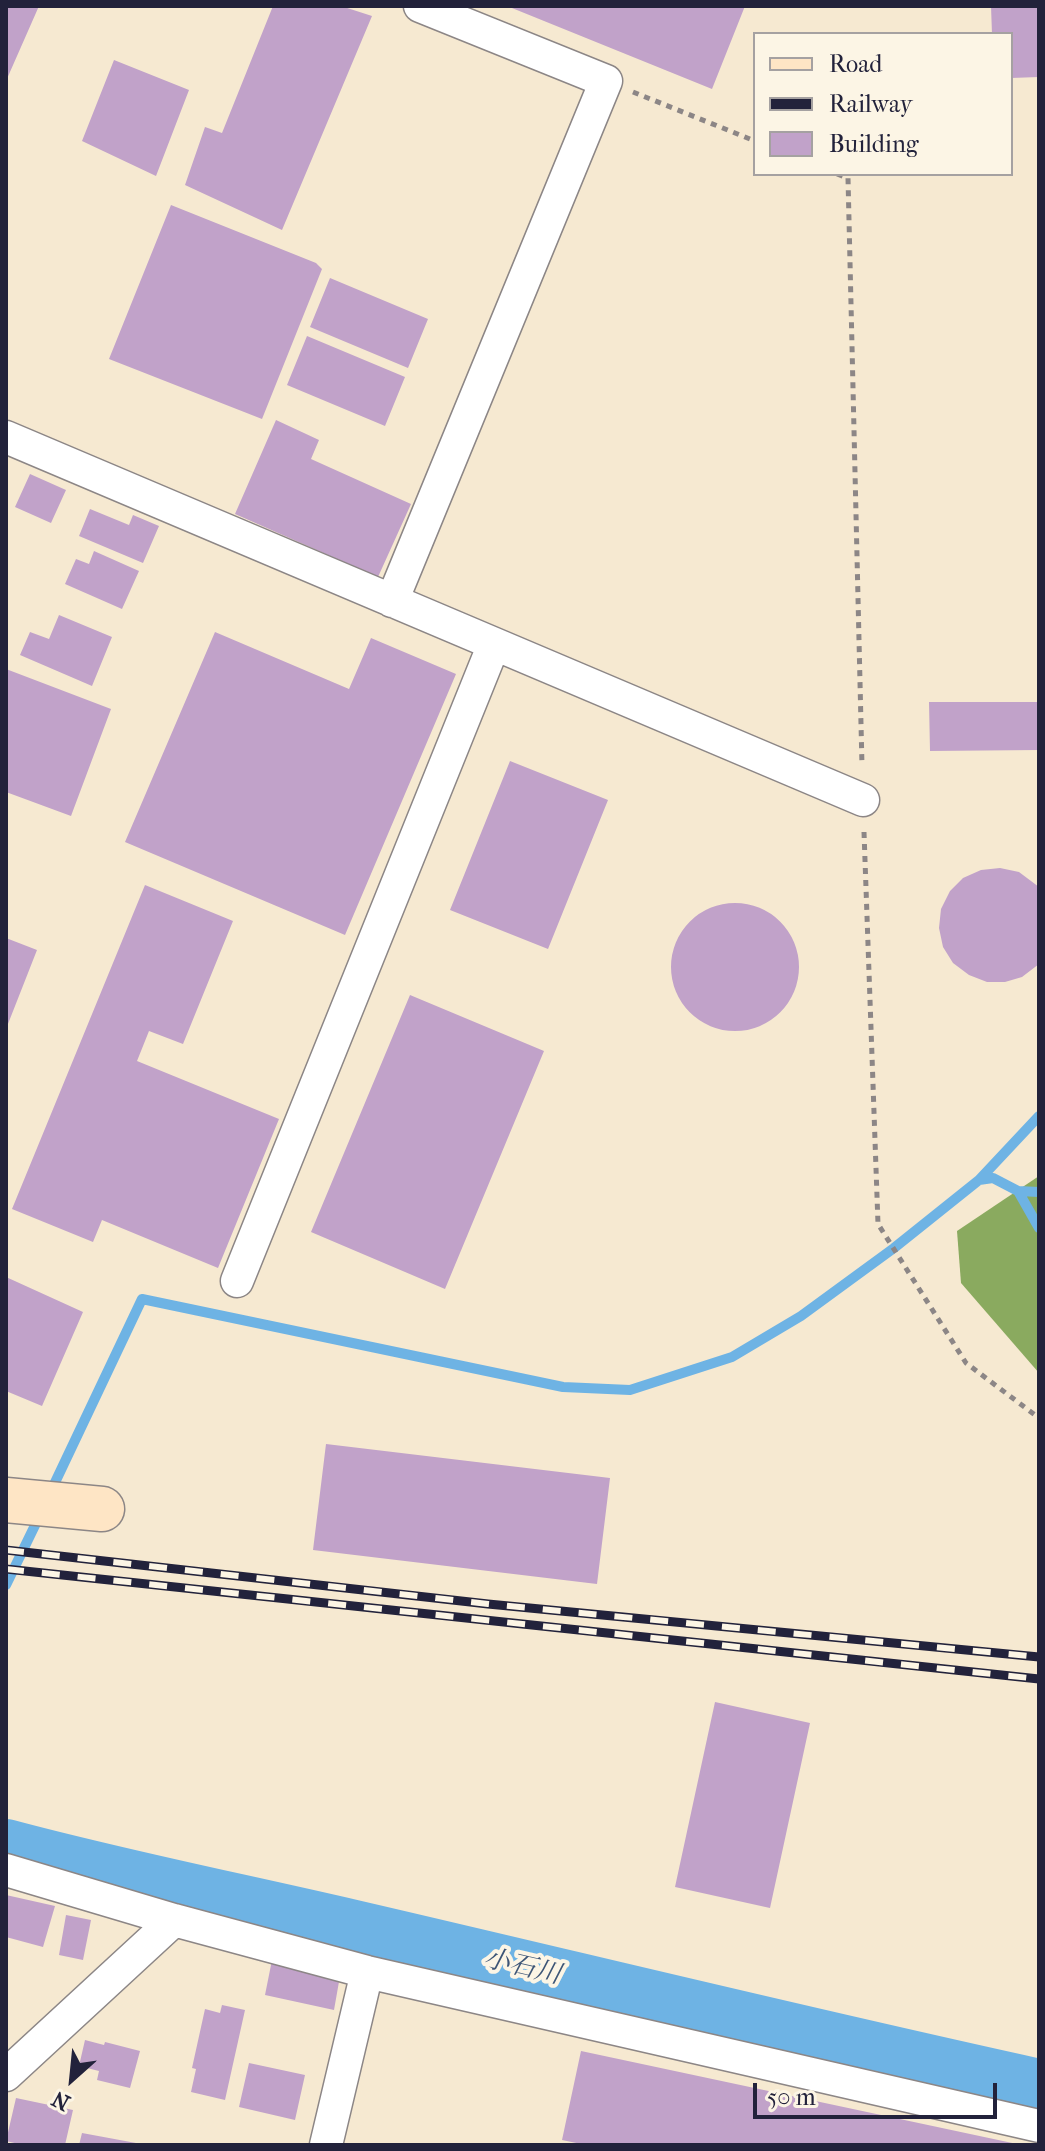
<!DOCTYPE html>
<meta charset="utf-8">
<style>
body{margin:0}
#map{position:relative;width:1045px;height:2151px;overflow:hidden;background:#f6e9d1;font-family:"IM FELL French Canon",serif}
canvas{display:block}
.frame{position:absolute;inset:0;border:8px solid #22223b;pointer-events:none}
.legend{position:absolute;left:753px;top:32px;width:260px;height:144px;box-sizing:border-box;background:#fcf5e5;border:2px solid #a5a1a1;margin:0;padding:10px 14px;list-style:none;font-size:24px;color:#22223b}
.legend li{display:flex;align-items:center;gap:16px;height:40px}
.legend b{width:40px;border:2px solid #a5a1a1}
.north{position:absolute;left:32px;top:2039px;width:80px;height:80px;-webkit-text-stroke:6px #fcf5e5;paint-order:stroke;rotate:207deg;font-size:22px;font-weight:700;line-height:32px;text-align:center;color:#22223b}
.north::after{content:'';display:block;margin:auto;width:28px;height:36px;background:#22223b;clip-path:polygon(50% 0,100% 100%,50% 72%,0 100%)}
.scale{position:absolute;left:753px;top:2083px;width:244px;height:36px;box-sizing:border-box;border:4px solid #22223b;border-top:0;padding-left:10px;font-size:24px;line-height:28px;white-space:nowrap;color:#22223b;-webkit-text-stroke:6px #fcf5e5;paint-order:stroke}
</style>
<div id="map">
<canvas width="1045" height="2151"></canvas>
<div class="frame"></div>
<ul class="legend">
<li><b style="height:10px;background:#fee5c5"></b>Road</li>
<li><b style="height:10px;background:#22223b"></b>Railway</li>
<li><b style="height:22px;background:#c1a2c9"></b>Building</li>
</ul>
<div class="north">N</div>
<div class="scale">50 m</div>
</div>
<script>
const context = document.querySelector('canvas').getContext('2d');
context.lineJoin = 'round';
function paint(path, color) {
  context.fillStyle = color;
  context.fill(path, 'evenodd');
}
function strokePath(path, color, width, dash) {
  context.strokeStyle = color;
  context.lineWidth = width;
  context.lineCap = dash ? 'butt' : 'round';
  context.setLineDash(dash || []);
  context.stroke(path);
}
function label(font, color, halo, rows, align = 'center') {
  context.font = font + ' "IM FELL French Canon","Noto Serif JP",serif';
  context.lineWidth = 8;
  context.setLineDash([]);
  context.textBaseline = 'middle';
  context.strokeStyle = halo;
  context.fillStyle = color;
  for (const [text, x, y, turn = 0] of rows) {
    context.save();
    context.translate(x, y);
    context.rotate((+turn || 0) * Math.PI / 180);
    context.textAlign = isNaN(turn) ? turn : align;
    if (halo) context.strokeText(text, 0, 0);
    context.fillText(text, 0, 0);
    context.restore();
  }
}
paint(new Path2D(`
 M 1039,1176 L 1039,1373 L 961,1283 L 957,1231 Z`), '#8aaa5f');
strokePath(new Path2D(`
 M 979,1180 L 993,1178 L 1018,1191 L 1039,1192
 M 1018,1191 L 1039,1228
 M 50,1493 L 142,1299 L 563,1387 L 630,1390 L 732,1357 L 801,1316 L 894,1248 L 979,1180 L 1039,1116
 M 6,1585 L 40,1515`), '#6eb3e4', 10);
strokePath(new Path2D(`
 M 6,1848 C 121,1879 238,1902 354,1929 C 582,1982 810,2038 1039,2088`), '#6eb3e4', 58);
paint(new Path2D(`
 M 6,6 L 39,6 L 6,81 Z
 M 273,6 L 341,6 L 372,16 L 282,230 L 185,185 L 205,127 L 222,133 Z
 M 507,6 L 745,6 L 712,89 Z
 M 991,6 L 1039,6 L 1039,77 L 1011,78 L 1011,34 L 992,34 Z
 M 114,60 L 189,90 L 156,176 L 82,141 Z
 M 171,205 L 316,263 L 322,269 L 262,419 L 109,359 Z
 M 330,278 L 428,319 L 408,368 L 310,327 Z
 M 307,336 L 405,377 L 385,426 L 287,385 Z
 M 276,420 L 319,440 L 311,459 L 411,504 L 378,577 L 235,514 Z
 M 30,474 L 66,490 L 51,523 L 15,507 Z
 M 90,509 L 129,525 L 133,515 L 159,526 L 143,563 L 79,536 Z
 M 94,551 L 139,571 L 122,609 L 65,584 L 76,559 L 89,564 Z
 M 59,615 L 112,637 L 92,686 L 20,655 L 30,632 L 49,639 Z
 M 215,632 L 349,689 L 371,638 L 456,674 L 345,935 L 125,842 Z
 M 6,669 L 111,709 L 71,816 L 6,792 Z
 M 929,702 L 1039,702 L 1039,750 L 930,751 Z
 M 510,761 L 608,800 L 548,949 L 450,910 Z
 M 1000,868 L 1019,872 L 1039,887 L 1039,964 L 1022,977 L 1005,982 L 987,982 L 969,975 L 953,963 L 943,947 L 939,928 L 941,909 L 950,891 L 963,878 L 981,870 Z
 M 145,885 L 233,921 L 183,1044 L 149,1031 L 137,1061 L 279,1119 L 218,1268 L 102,1220 L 93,1242 L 12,1209 Z
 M671 967a64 64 0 1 1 128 0a64 64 0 1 1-128 0Z
 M 6,938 L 37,950 L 6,1029 Z
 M 410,995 L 544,1051 L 445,1289 L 311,1232 Z
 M 6,1277 L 83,1312 L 42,1406 L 6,1391 Z
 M 326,1444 L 610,1478 L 597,1584 L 313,1550 Z
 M 715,1702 L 810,1723 L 770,1908 L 675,1887 Z
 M 6,1895 L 55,1906 L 43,1947 L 6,1937 Z
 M 66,1915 L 91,1920 L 83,1960 L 59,1955 Z
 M 272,1960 L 340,1976 L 334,2010 L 265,1995 Z
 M 222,2005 L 245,2010 L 225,2100 L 191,2092 L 196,2069 L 192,2068 L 205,2009 L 220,2013 Z
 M 85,2040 L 104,2045 L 105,2042 L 140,2051 L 130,2088 L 97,2080 L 99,2071 L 79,2066 Z
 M 581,2051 L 1017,2144 L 1017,2145 L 586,2145 L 562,2140 Z
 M 249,2063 L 305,2075 L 295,2120 L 239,2107 Z
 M 16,2098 L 73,2110 L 65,2145 L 23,2145 L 6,2141 Z
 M 82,2133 L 136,2143 L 136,2145 L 79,2145 Z`), '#c1a2c9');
const street = new Path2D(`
 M 6,437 L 863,800
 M 392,601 L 606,81 L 420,6
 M 237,1281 L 494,644
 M 6,1870 L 174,1920 L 367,1972 L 1039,2126
 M 6,2075 L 174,1920
 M 326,2145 L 367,1972`);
const secondary = new Path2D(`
 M 6,1500 L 102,1509`);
strokePath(street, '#8c8686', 35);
strokePath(secondary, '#8c8686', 47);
strokePath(new Path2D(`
 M 633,92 L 755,141
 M 837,174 L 848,178 L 862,766
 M 864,832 L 878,1224 L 966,1363 L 1039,1418`), '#8c8686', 5, [6, 6]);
strokePath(street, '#fff', 32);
strokePath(secondary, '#fee5c5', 44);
const rail = new Path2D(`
 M 6,1550 L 488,1604 L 1039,1657
 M 6,1569 L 1039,1679`);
strokePath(rail, '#22223b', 9);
strokePath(rail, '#fcf5e5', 6, [18]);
label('italic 26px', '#3d5576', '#fcf5e5', [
 ["小石川",522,1968,13]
]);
</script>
